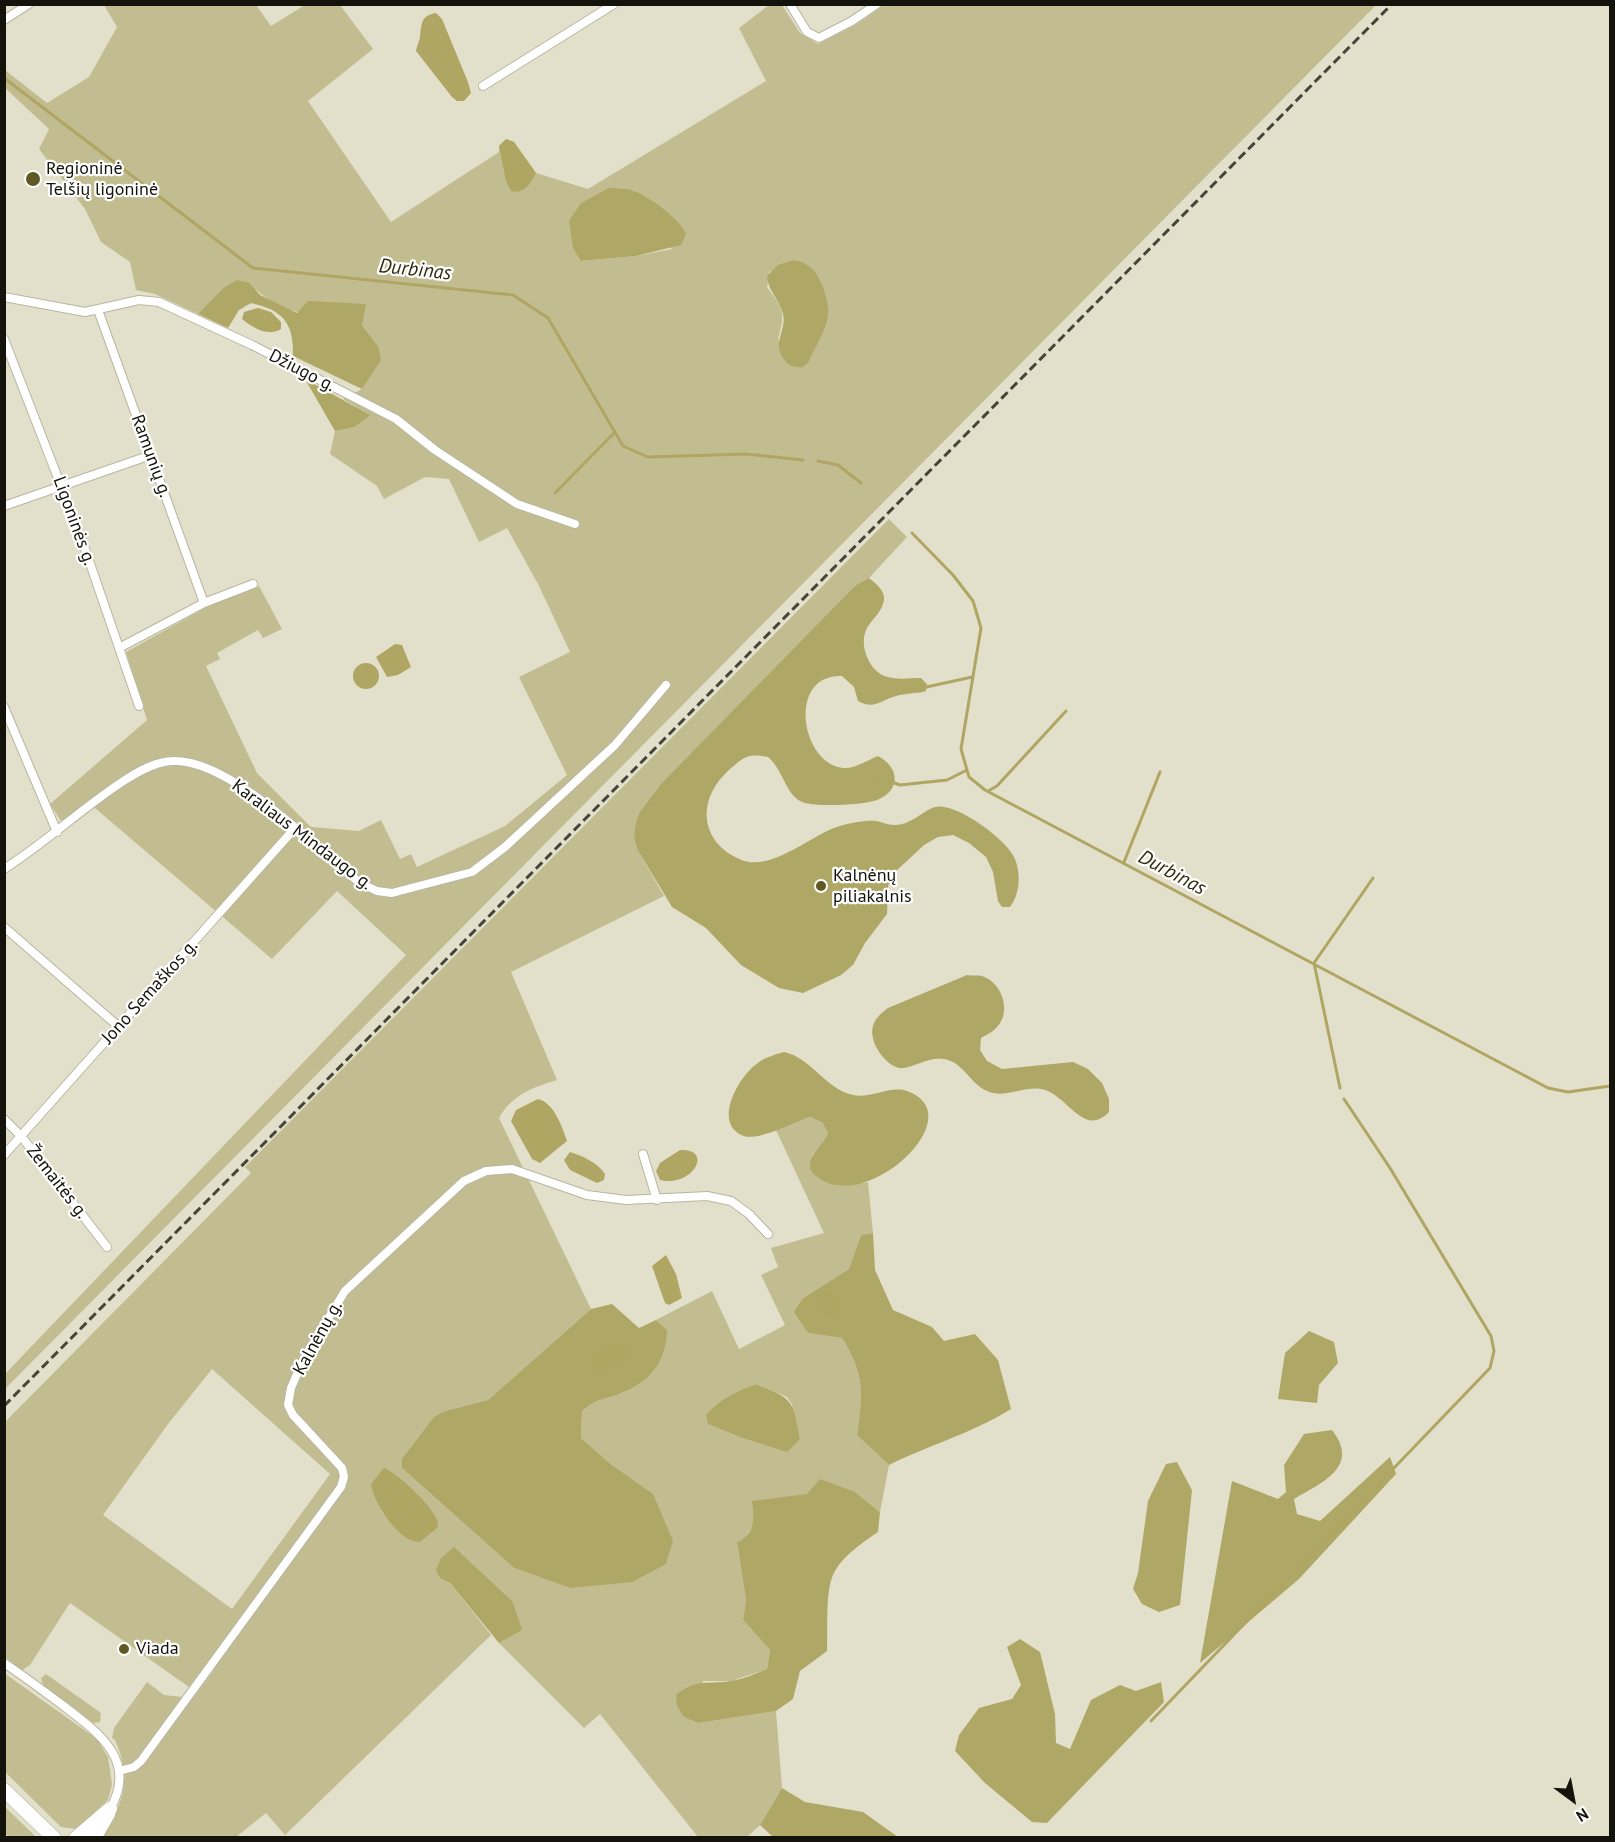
<!DOCTYPE html>
<meta charset="utf-8">
<style>
body{margin:0}
#map{position:relative;width:1615px;height:1842px;overflow:hidden;background:#e2e0ca;font-family:"PT Sans",sans-serif}
canvas{display:block}
.frame{position:absolute;inset:0;border:6px solid #13120b;pointer-events:none}
.north{position:absolute;left:1543px;top:1770px;width:60px;height:60px;-webkit-text-stroke:4px #fff;paint-order:stroke;rotate:148deg;font-size:16px;font-weight:700;line-height:24px;text-align:center;color:#13120b}
.north::after{content:'';display:block;margin:auto;width:21px;height:27px;background:#13120b;clip-path:polygon(50% 0,100% 100%,50% 72%,0 100%)}
</style>
<div id="map">
<canvas width="1615" height="1842"></canvas>
<div class="frame"></div>
<div class="north">N</div>
</div>
<script>
const context = document.querySelector('canvas').getContext('2d');
context.lineJoin = 'round';
function paint(path, color) {
  context.fillStyle = color;
  context.fill(path, 'evenodd');
}
function strokePath(path, color, width, dash) {
  context.strokeStyle = color;
  context.lineWidth = width;
  context.lineCap = dash ? 'butt' : 'round';
  context.setLineDash(dash || []);
  context.stroke(path);
}
function label(font, color, halo, rows, align = 'center') {
  context.font = font + ' "PT Sans",sans-serif';
  context.lineWidth = 4.5;
  context.setLineDash([]);
  context.textBaseline = 'middle';
  context.strokeStyle = halo;
  context.fillStyle = color;
  for (const [text, x, y, turn = 0] of rows) {
    context.save();
    context.translate(x, y);
    context.rotate((+turn || 0) * Math.PI / 180);
    context.textAlign = isNaN(turn) ? turn : align;
    if (halo) context.strokeText(text, 0, 0);
    context.fillText(text, 0, 0);
    context.restore();
  }
}
paint(new Path2D(`
 M 104,5 L 256,5 L 271,26 L 305,5 L 340,5 L 373,49 L 308,101 L 391,222 L 499,152 L 499,146 L 506,139 L 514,142 L 536,173 L 588,189 L 766,81 L 739,28 L 769,5 L 782,5 L 800,33 L 818,44 L 857,24 L 884,5 L 1376,5 L 5,1389 L 5,1374 L 406,955 L 337,891 L 272,959 L 89,803 L 61,821 L 50,804 L 147,720 L 126,652 L 214,603 L 259,586 L 282,629 L 263,638 L 258,630 L 217,653 L 220,659 L 206,666 L 257,773 L 311,827 L 359,831 L 381,820 L 400,859 L 411,854 L 417,867 L 505,826 L 567,775 L 519,677 L 570,652 L 538,584 L 507,528 L 479,542 L 449,479 L 425,477 L 384,499 L 377,486 L 330,454 L 335,431 L 355,427 L 369,415 L 343,399 L 362,389 L 378,346 L 362,325 C 324,318 276,315 250,283 L 222,289 L 198,314 L 155,294 L 136,290 L 130,262 L 101,242 L 85,209 L 39,149 L 49,129 L 5,88 L 5,70 L 47,103 L 89,77 L 117,27 ZM 610,187 L 635,191 L 672,249 L 636,256 L 581,261 L 581,203 ZM 770,270 L 803,367 L 778,339 C 786,312 783,309 767,287 Z
 M 889,519 L 907,537 L 869,578 L 856,585 L 634,837 L 637,849 L 664,896 L 511,972 L 557,1080 C 533,1087 512,1095 499,1118 L 591,1309 L 488,1400 L 445,1411 L 402,1468 L 514,1568 L 570,1588 L 613,1466 L 581,1438 L 582,1411 L 595,1399 L 625,1392 L 667,1330 L 656,1320 L 712,1291 L 739,1349 L 785,1325 L 761,1275 L 778,1267 L 771,1248 L 824,1233 L 776,1130 L 811,1117 L 824,1123 L 828,1133 L 824,1143 L 812,1155 L 839,1186 L 868,1182 L 873,1233 L 861,1235 L 849,1269 L 803,1298 L 808,1333 L 842,1338 C 865,1375 863,1394 857,1435 L 889,1465 L 880,1512 L 855,1492 L 807,1494 L 754,1525 L 745,1538 L 737,1542 L 746,1600 L 743,1620 L 770,1650 L 767,1669 L 731,1681 L 703,1681 L 699,1723 L 776,1711 L 782,1788 L 760,1825 L 747,1837 L 698,1837 L 600,1714 L 584,1728 L 499,1643 L 521,1630 L 513,1602 L 440,1578 L 450,1583 L 491,1635 L 285,1835 L 266,1813 L 236,1837 L 100,1837 C 125,1803 132,1779 115,1740 L 112,1738 L 114,1728 L 147,1682 L 164,1695 L 193,1698 L 214,1670 L 206,1664 L 189,1687 L 70,1603 L 30,1665 L 22,1670 L 5,1657 L 5,1422 L 251,1173 L 245,1167 ZM 212,1369 L 330,1474 L 232,1609 L 103,1515 L 168,1424 ZM 756,1384 L 787,1397 L 793,1406 L 740,1437 L 709,1424 L 706,1415 C 719,1399 737,1391 756,1384 Z
 M 4,1673 L 97,1739 L 108,1757 L 112,1784 L 108,1800 L 77,1829 L 61,1827 L 5,1772 Z
 M 46,1674 L 101,1713 L 100,1722 L 93,1723 L 43,1685 L 41,1678 Z
 M 5,1807 L 36,1837 L 9,1837 L 5,1833 Z`), '#c2bd90');
paint(new Path2D(`
 M 610,187 C 617,189 627,188 634,191 C 650,197 680,219 686,234 L 681,245 L 636,256 L 581,261 L 573,248 L 569,221 L 581,203 Z
 M 794,260 C 808,263 816,270 821,283 C 837,319 823,330 808,363 L 803,367 C 794,368 788,366 783,358 C 772,342 787,330 783,314 C 779,299 768,291 767,276 L 778,265 Z
 M 237,280 L 250,283 L 260,295 L 297,313 L 308,301 L 366,304 L 362,325 L 378,346 L 381,360 L 362,389 L 293,356 C 294,323 283,310 251,303 L 239,310 L 228,328 L 198,314 L 222,289 Z
 M 305,379 L 370,415 L 355,427 L 335,431 Z
 M 869,578 C 876,584 885,590 884,600 C 882,612 873,618 867,628 C 858,644 869,673 888,677 C 898,680 911,678 921,678 L 927,684 L 926,691 C 916,694 905,693 896,696 C 881,700 874,710 858,701 L 854,687 L 842,676 C 786,674 801,765 844,768 C 854,769 868,760 878,756 C 899,767 902,790 877,800 C 864,805 812,808 800,801 C 785,792 783,770 768,757 C 763,756 755,755 750,756 C 741,758 731,768 724,775 C 697,803 701,842 739,859 C 771,874 811,834 840,826 C 850,823 866,820 876,821 C 882,822 888,825 894,825 C 912,825 920,812 935,807 C 955,801 1009,841 1015,859 C 1021,874 1020,894 1010,907 L 1002,907 L 998,901 L 993,872 L 986,857 L 969,843 L 953,835 L 938,837 L 924,845 L 895,872 L 888,886 L 887,914 L 865,943 L 853,965 L 841,975 L 803,993 L 779,988 L 741,965 L 706,928 L 672,907 L 637,849 L 634,837 L 636,822 L 640,812 L 662,783 L 856,585 Z
 M 967,975 C 972,976 978,975 982,976 C 1002,982 1012,1012 997,1027 C 993,1032 986,1035 981,1038 L 980,1050 L 987,1061 L 1002,1069 L 1073,1062 L 1088,1069 L 1102,1083 L 1109,1099 L 1109,1112 C 1083,1139 1067,1093 1041,1089 C 1024,1086 1004,1099 987,1091 C 970,1084 963,1061 943,1059 C 928,1057 917,1066 904,1068 C 890,1070 875,1050 873,1038 C 870,1024 877,1016 888,1008 Z
 M 784,1052 C 812,1058 825,1089 853,1095 C 871,1099 889,1085 907,1091 C 974,1115 867,1214 819,1178 C 814,1175 809,1170 810,1164 C 811,1152 824,1145 828,1133 L 823,1123 L 811,1117 C 794,1122 759,1141 744,1136 C 712,1124 738,1079 754,1066 C 763,1058 773,1055 784,1052 Z
 M 873,1233 L 875,1270 L 893,1310 L 932,1327 L 944,1341 L 975,1334 L 998,1360 L 1011,1409 C 973,1433 929,1445 889,1465 L 857,1435 C 863,1394 865,1375 842,1338 L 808,1333 L 794,1312 L 803,1298 L 849,1269 L 861,1235 Z
 M 612,1304 L 639,1328 L 656,1320 L 667,1330 C 666,1360 653,1379 624,1392 C 606,1400 599,1396 582,1411 L 581,1438 L 613,1466 L 653,1494 L 673,1541 L 666,1564 L 632,1582 L 570,1588 L 514,1568 L 402,1468 L 402,1459 L 434,1417 L 445,1411 L 488,1400 L 591,1309 Z
 M 1309,1331 L 1334,1342 L 1338,1363 L 1319,1385 L 1317,1403 L 1278,1399 L 1285,1353 Z
 M 756,1384 C 794,1400 792,1398 800,1439 L 787,1452 L 740,1437 L 708,1424 L 706,1415 C 719,1399 737,1391 756,1384 Z
 M 1332,1430 C 1361,1467 1321,1483 1294,1499 L 1297,1514 L 1320,1521 L 1390,1457 L 1396,1474 L 1299,1579 L 1200,1663 L 1232,1481 L 1278,1499 L 1286,1492 L 1284,1465 L 1304,1434 Z
 M 1177,1462 L 1192,1490 L 1180,1605 L 1159,1612 L 1142,1604 L 1133,1589 L 1138,1573 L 1148,1501 L 1166,1464 Z
 M 820,1479 L 855,1492 L 880,1512 L 878,1532 C 862,1543 841,1557 833,1575 C 825,1593 828,1631 827,1651 L 800,1671 L 793,1699 L 776,1711 L 699,1723 L 684,1717 L 677,1706 L 676,1695 C 697,1678 706,1685 730,1681 C 742,1680 756,1673 767,1669 L 770,1650 L 743,1620 L 746,1600 L 737,1542 C 756,1534 754,1519 752,1501 L 807,1494 Z
 M 454,1547 L 513,1602 L 522,1630 L 499,1643 L 450,1583 L 440,1578 L 436,1570 L 441,1558 Z
 M 1020,1639 L 1040,1652 L 1055,1714 L 1056,1743 L 1070,1749 L 1091,1700 L 1120,1685 L 1136,1691 L 1161,1682 L 1164,1702 L 1047,1823 L 1032,1822 L 985,1783 L 955,1751 L 959,1735 L 979,1708 L 1012,1699 L 1021,1685 L 1007,1647 Z
 M 782,1788 L 805,1802 L 863,1812 L 898,1837 L 773,1837 L 760,1825 Z`), '#afa765');
paint(new Path2D(`
 M 436,13 L 442,19 L 468,82 L 471,93 L 464,101 L 457,101 L 452,97 L 416,51 C 417,45 420,41 420,36 C 422,22 421,16 436,13 Z
 M 506,139 L 514,142 L 536,173 C 531,183 524,195 511,191 L 506,181 L 499,146 Z
 M 258,308 L 271,312 L 281,322 L 281,329 C 268,337 253,328 242,319 L 244,312 Z
 M 395,644 L 402,645 L 411,667 L 398,675 L 387,677 L 376,657 Z
 M353 676a13 13 0 1 1 26 0a13 13 0 1 1-26 0Z
 M 538,1099 C 554,1103 562,1126 567,1141 L 540,1163 L 532,1159 L 511,1121 L 516,1110 Z
 M 680,1150 C 715,1149 692,1188 660,1180 L 656,1171 L 660,1163 Z
 M 570,1152 C 583,1156 598,1163 605,1174 L 604,1180 L 597,1183 L 570,1170 L 564,1160 Z
 M 666,1255 L 676,1274 L 682,1298 L 669,1305 L 665,1303 L 652,1266 Z
 M 830,1290 L 840,1302 L 840,1313 L 827,1319 L 816,1297 Z
 M 620,1342 L 626,1347 L 627,1359 L 600,1372 L 595,1369 L 590,1360 L 594,1354 Z
 M 384,1468 C 397,1472 442,1514 438,1527 L 420,1542 C 400,1544 373,1502 371,1484 Z`), '#afa664');
strokePath(new Path2D(`
 M 4,78 L 253,268 L 513,295 L 548,318 L 623,446 L 648,457 L 746,454 L 803,460
 M 818,461 L 838,465 L 861,483
 M 555,493 L 615,432
 M 912,533 L 953,575 L 973,601 L 981,628 L 961,749 L 969,777 L 985,790 L 1548,1088 L 1568,1092 L 1610,1086
 M 913,690 L 972,677
 M 875,776 L 900,785 L 947,780 L 967,770
 M 988,791 L 997,786 L 1066,711
 M 1124,862 L 1160,772
 M 1340,1088 L 1314,963 L 1373,878
 M 1151,1721 L 1490,1368 L 1494,1351 L 1491,1336 L 1390,1168 L 1344,1099`), '#afa664', 3);
const minor = new Path2D(`
 M 790,4 L 807,32 L 819,38 L 852,21 L 877,4
 M 4,20 L 29,4
 M 483,86 L 614,4
 M 4,297 L 85,312 L 139,300 L 159,302 L 252,345 L 396,419 L 435,450 L 517,504 L 575,524
 M 98,310 L 204,603
 M 4,339 L 82,540 L 139,706
 M 4,506 L 151,455
 M 119,648 L 204,603 L 253,584
 M 4,707 L 57,832
 M 4,869 C 45,843 81,809 122,782 C 137,772 157,760 176,761 C 233,762 316,848 360,883 L 377,891 L 392,893 L 472,872 L 505,847 L 615,745 L 666,685
 M 4,927 L 119,1027
 M 4,1119 L 21,1136 L 107,1247
 M 643,1154 L 657,1200
 M 4,1155 L 295,828
 M 4,1663 C 25,1677 45,1692 65,1707 C 99,1733 138,1761 110,1809
 M 119,1771 L 134,1767 L 141,1761 L 341,1487 L 344,1477 L 342,1468 L 293,1415 L 288,1405 L 291,1388 L 304,1358 L 345,1291 L 464,1181 L 486,1171 L 512,1169 L 587,1195 L 626,1200 L 707,1196 L 731,1201 L 749,1214 L 768,1234`);
const primary = new Path2D(`
 M 4,1790 L 54,1838
 M 76,1838 L 110,1809
 M 94,1838 L 108,1814`);
strokePath(minor, '#b8b6a1', 10);
strokePath(primary, '#b8b6a1', 15);
strokePath(minor, '#fff', 8);
strokePath(primary, '#fff', 14);
strokePath(new Path2D(`
 M 4,1406 L 1392,4`), '#46453a', 3, [9, 4.5]);
for (const [x, y, r, color] of [
 [33,179,8,"#605926"],
 [821,886,6,"#605926"],
 [124,1649,6,"#605926"]
]) {
  const dot = new Path2D();
  dot.arc(x, y, r, 0, 2 * Math.PI);
  context.fillStyle = color;
  context.fill(dot);
  strokePath(dot, '#fff', 2);
}
label('18px', '#13120b', '#fff', [
 ["Regioninė",46,169],
 ["Telšių ligoninė",46,190],
 ["Kalnėnų",833,876],
 ["piliakalnis",833,897],
 ["Viada",136,1649]
], 'left');
label('18px', '#13120b', '#fff', [
 ["Džiugo g.",302,371,27],
 ["Ramunių g.",151,456,70],
 ["Ligoninės g.",74,521,70],
 ["Karaliaus Mindaugo g.",302,835,37],
 ["Jono Semaškos g.",150,992,-48],
 ["Žemaitės g.",57,1182,52],
 ["Kalnėnų g.",318,1338,-61]
]);
label('italic 20px', '#2e2a0c', '#fff', [
 ["Durbinas",415,270,6],
 ["Durbinas",1172,873,28]
]);
</script>
